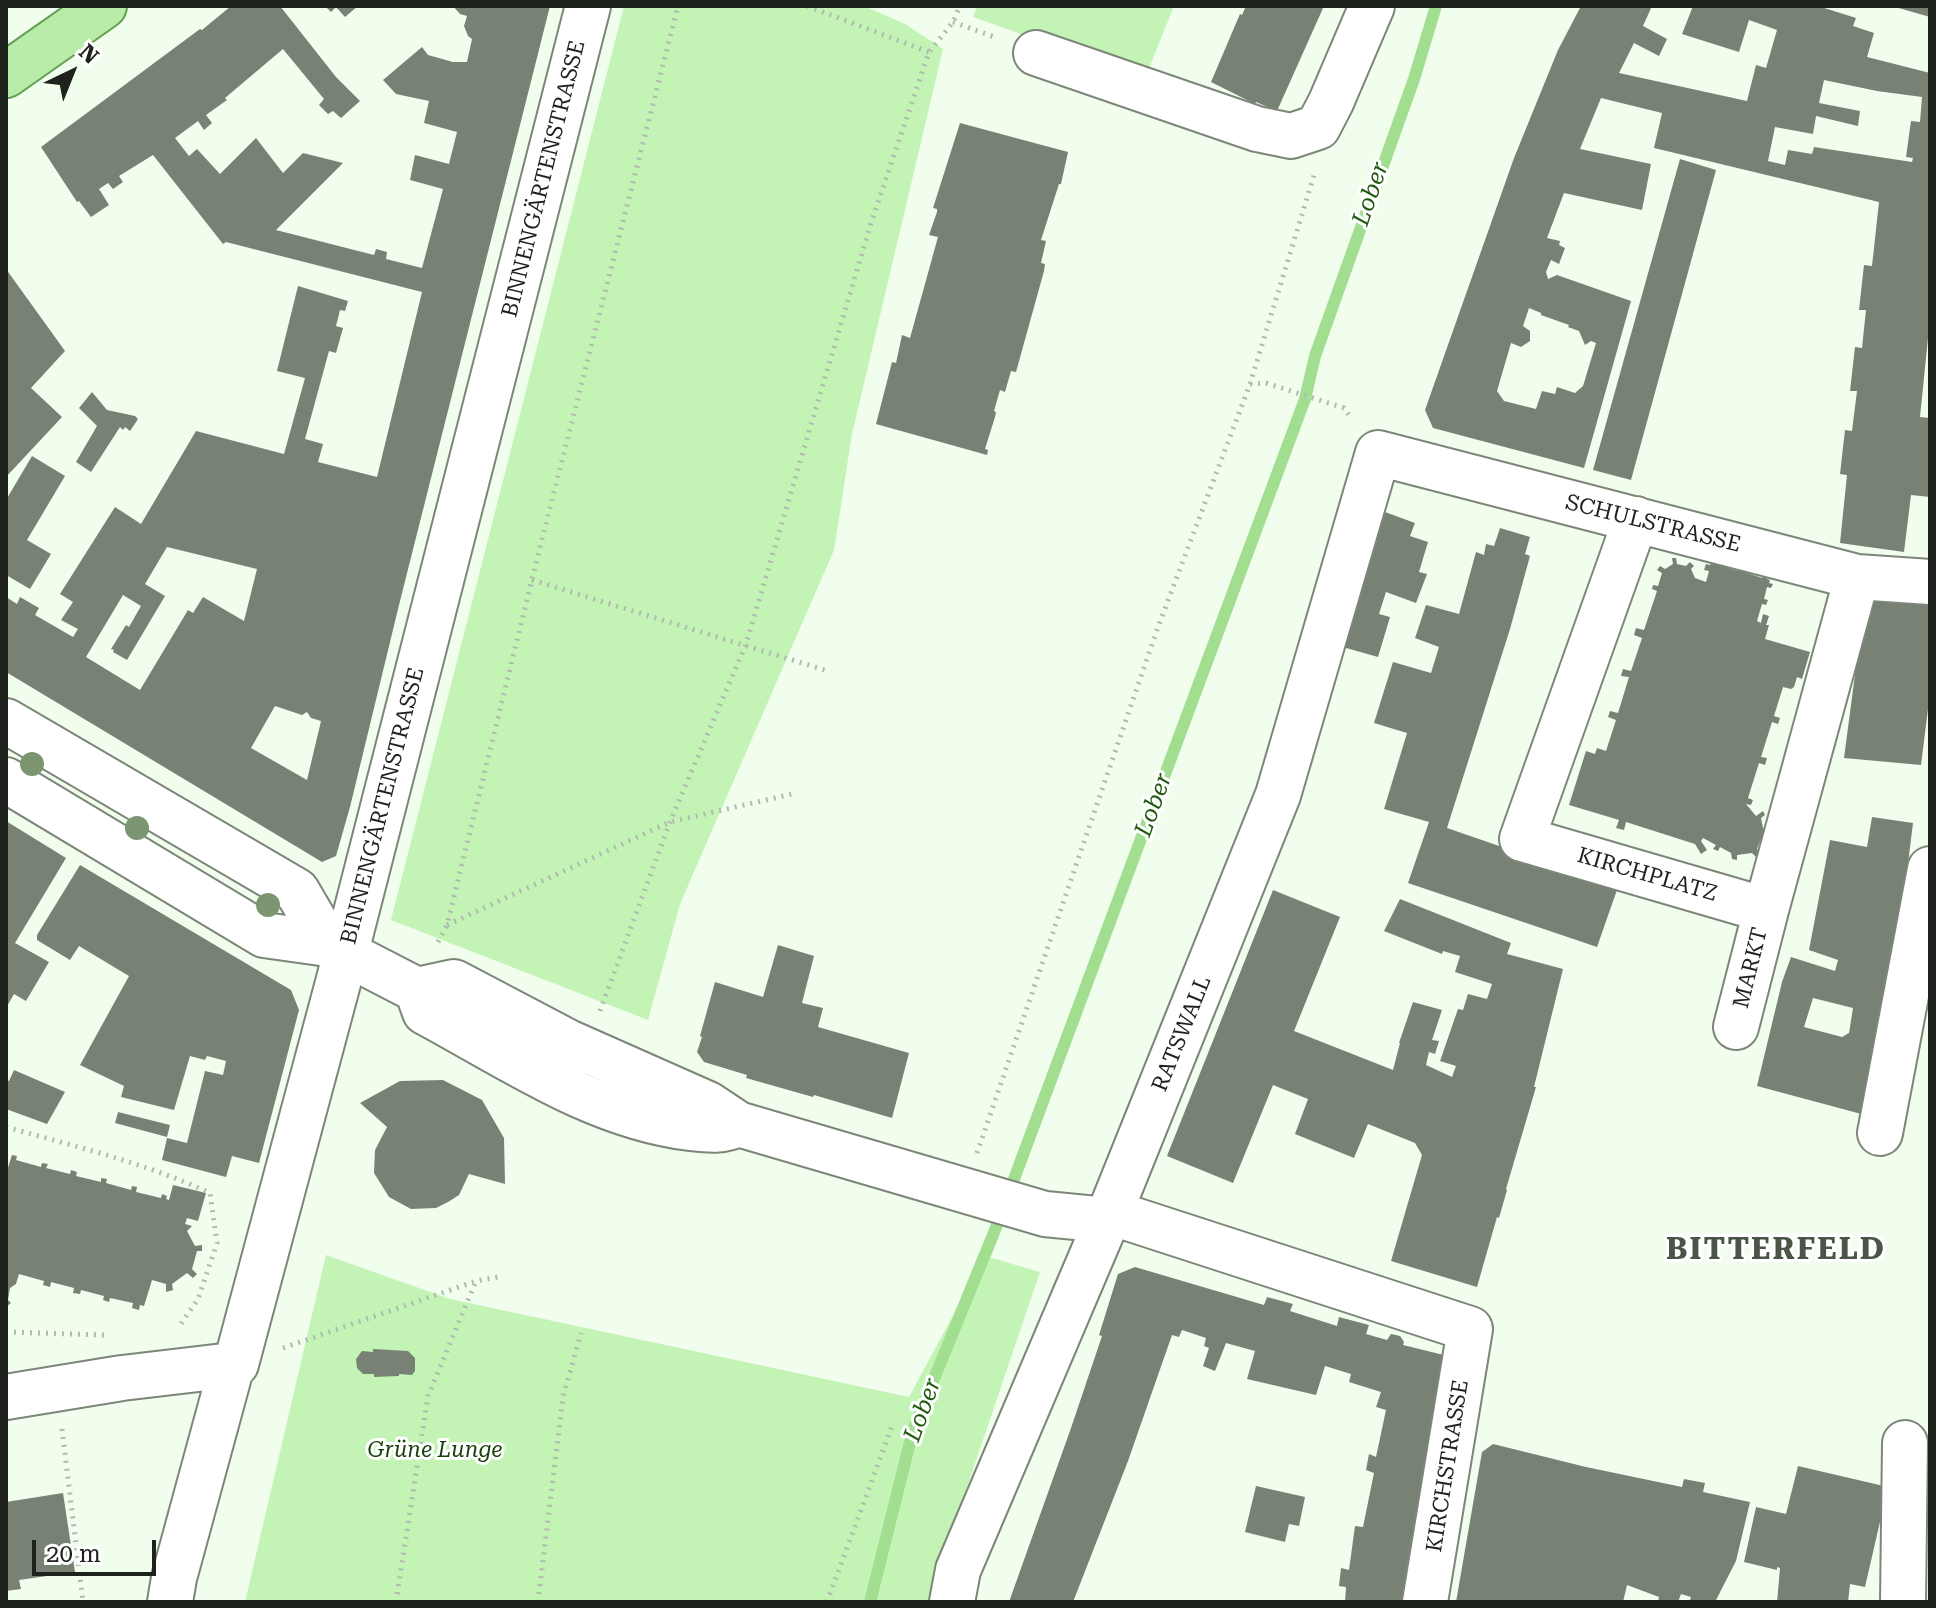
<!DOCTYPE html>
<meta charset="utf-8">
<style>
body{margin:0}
#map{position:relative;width:1936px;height:1608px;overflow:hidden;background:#f1fded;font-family:"Roboto Serif",serif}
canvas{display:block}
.frame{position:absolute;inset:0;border:8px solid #1e221d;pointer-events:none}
.north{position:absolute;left:32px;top:32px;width:80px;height:80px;-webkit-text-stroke:6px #fff;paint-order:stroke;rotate:43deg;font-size:22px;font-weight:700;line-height:32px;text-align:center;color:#1e221d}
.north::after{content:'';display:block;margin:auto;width:28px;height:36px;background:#1e221d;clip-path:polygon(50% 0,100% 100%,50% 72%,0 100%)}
.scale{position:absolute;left:32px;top:1540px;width:124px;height:36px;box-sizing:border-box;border:4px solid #1e221d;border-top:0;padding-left:10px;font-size:24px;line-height:28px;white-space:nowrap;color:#1e221d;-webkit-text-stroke:6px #fff;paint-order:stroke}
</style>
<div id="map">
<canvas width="1936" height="1608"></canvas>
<div class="frame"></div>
<div class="north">N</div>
<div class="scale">20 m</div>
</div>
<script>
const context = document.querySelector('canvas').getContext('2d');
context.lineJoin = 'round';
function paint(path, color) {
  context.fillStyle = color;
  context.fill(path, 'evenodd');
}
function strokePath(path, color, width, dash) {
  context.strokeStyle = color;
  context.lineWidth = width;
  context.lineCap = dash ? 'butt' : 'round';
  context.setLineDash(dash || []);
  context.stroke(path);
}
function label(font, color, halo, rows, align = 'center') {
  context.font = font + ' "Roboto Serif",serif';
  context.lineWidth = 6;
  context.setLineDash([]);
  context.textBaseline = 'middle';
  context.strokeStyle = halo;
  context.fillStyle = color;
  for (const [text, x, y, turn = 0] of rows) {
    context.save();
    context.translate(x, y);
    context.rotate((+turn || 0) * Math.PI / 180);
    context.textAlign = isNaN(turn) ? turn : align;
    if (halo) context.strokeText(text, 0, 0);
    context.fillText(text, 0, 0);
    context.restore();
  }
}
paint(new Path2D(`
 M 624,6 L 864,6 L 905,24 L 943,49 L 852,434 L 834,550 L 680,904 L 648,1020 L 391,920 Z
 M 977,6 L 1174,6 L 1145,78 L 973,17 Z
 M 326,1255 L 450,1299 L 909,1397 L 985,1256 L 1040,1272 L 928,1602 L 245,1602 Z`), '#c3f4b5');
strokePath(new Path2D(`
 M 870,1602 L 913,1430 L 995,1230 L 1305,399 L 1315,356 L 1414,79 L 1436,6`), '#a1de90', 12);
paint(new Path2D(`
 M 231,6 L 280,6 L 336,77 L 360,101 L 341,118 L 333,111 L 328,114 L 319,105 L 324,99 L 283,49 L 225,98 L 227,100 L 206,115 L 212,123 L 204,130 L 198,121 L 175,138 L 189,156 L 197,149 L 220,174 L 256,138 L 283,173 L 303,153 L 343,163 L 276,230 L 374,255 L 376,249 L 387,252 L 386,259 L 422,268 L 443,189 L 410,180 L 415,155 L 449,164 L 457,132 L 424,123 L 429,101 L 396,94 L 383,80 L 422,47 L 428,55 L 453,62 L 467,62 L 472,39 L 468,36 L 464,26 L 467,16 L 460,14 L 453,6 L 550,6 L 399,605 L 350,807 L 336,856 L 322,862 L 6,672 L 6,597 L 17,604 L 20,597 L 39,608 L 35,615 L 73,637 L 78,629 L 61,620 L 73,602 L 60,594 L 115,507 L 141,524 L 196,431 L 284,454 L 305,378 L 277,371 L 298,286 L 348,301 L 345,311 L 340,310 L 336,326 L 343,328 L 336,353 L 329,351 L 305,439 L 323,444 L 318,462 L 377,477 L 422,292 L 226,242 L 223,244 L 153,155 L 119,176 L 123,182 L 113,189 L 108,183 L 99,189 L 109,205 L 91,217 L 79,201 L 77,202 L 41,147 L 200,29 L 202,30 ZM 167,547 L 257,569 L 244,621 L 203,597 L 193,613 L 188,610 L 140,690 L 86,657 L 123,595 L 141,606 L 129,627 L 126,625 L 111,649 L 114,650 L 113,652 L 127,660 L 165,596 L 145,584 ZM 275,706 L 302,715 L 307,712 L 311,718 L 321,721 L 307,780 L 251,748 Z
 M 325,6 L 358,6 L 345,17 L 336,7 L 331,12 Z
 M 1246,6 L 1324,6 L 1277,111 L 1256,102 L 1255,104 L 1211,82 L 1240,14 L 1242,15 Z
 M 1581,6 L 1652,6 L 1643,26 L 1667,39 L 1659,56 L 1634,43 L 1619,73 L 1747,101 L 1756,65 L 1766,68 L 1777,30 L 1749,20 L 1739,52 L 1682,34 L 1693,6 L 1818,6 L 1856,18 L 1853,26 L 1874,33 L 1867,57 L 1930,73 L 1930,338 L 1928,338 L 1920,417 L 1930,418 L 1930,497 L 1911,495 L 1904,552 L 1840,543 L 1847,475 L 1840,474 L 1845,430 L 1852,431 L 1857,391 L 1850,391 L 1855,347 L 1862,348 L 1866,310 L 1859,310 L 1864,265 L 1872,266 L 1879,202 L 1654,148 L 1662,113 L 1601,98 L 1580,149 L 1651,164 L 1642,210 L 1564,193 L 1547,238 L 1560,241 L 1559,245 L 1565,248 L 1559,264 L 1551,260 L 1546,272 L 1548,279 L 1557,275 L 1631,301 L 1584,468 L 1433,428 L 1425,410 L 1514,158 L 1558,50 ZM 1824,80 L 1877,91 L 1922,97 L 1920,122 L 1911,121 L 1906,157 L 1913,158 L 1912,162 L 1814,147 L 1812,154 L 1788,150 L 1785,165 L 1768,161 L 1775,127 L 1813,134 L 1816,116 L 1858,126 L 1860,111 L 1819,103 ZM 1529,308 L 1541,313 L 1541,315 L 1569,325 L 1568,327 L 1579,331 L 1585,345 L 1591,341 L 1596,343 L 1583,386 L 1575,393 L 1557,387 L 1555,394 L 1542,391 L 1536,409 L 1504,401 L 1497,391 L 1511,343 L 1521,347 L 1530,341 L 1530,331 L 1523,326 Z
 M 1896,6 L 1930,6 L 1930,17 L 1895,7 Z
 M 960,123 L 1068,152 L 1061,184 L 1059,184 L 1041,240 L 1046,241 L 1041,263 L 1045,264 L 1044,271 L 1016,372 L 1011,371 L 1005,392 L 1000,390 L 994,411 L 996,412 L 995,417 L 985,449 L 988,450 L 987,455 L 876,424 L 892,362 L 896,363 L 902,335 L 910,338 L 938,237 L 929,235 L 937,212 L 937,209 L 933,208 Z
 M 1680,159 L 1716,170 L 1631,480 L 1593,470 Z
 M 6,269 L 65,351 L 31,388 L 62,417 L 6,477 Z
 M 92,392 L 107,410 L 135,416 L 138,419 L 130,431 L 125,427 L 123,430 L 120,427 L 91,472 L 76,462 L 97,426 L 79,408 Z
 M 32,456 L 65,476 L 27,540 L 51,554 L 30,589 L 6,575 L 6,500 Z
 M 1385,512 L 1415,523 L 1410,536 L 1428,542 L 1419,572 L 1427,574 L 1416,603 L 1386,592 L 1379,614 L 1390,617 L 1378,657 L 1339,646 L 1359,582 Z
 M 1500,528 L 1530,537 L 1525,554 L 1530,556 L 1510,629 L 1447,828 L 1618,887 L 1597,947 L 1408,883 L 1429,822 L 1384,809 L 1407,733 L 1374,723 L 1393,662 L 1431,673 L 1439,647 L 1415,638 L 1426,605 L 1459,614 L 1476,552 L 1484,555 L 1486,544 L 1494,546 Z
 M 1672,558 L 1676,558 L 1677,564 L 1686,566 L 1690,562 L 1694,566 L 1691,569 L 1695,578 L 1706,582 L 1709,571 L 1704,570 L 1706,564 L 1710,565 L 1712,562 L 1713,563 L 1715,559 L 1720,560 L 1718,565 L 1738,571 L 1739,565 L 1745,567 L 1744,572 L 1762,578 L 1763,573 L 1769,574 L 1767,579 L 1770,580 L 1769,583 L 1773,584 L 1771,588 L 1767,587 L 1764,599 L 1768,600 L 1766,605 L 1762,604 L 1757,621 L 1761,623 L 1763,614 L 1769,616 L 1766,625 L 1769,625 L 1765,639 L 1810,652 L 1802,679 L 1797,677 L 1794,687 L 1791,689 L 1783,687 L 1774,716 L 1780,718 L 1778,724 L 1772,722 L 1761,757 L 1767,758 L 1765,765 L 1759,763 L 1748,798 L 1753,800 L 1751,805 L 1746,804 L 1756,816 L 1763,811 L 1765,815 L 1761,818 L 1763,828 L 1768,830 L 1767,835 L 1763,834 L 1757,849 L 1760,853 L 1756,857 L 1752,853 L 1737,855 L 1737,860 L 1732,859 L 1731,853 L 1720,847 L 1718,851 L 1713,849 L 1716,845 L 1703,838 L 1701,841 L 1707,850 L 1701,854 L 1695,844 L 1626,822 L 1624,830 L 1616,828 L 1619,820 L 1569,805 L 1586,751 L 1595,754 L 1597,748 L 1606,751 L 1616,720 L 1608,717 L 1610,711 L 1618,713 L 1629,677 L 1621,676 L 1623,669 L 1631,671 L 1642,638 L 1634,635 L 1636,628 L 1644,630 L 1657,591 L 1652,589 L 1653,585 L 1658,586 L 1662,573 L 1657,570 L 1660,566 L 1665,569 L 1673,564 Z
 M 1866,591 L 1930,606 L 1930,693 L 1921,765 L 1844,758 Z
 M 1872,817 L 1913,823 L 1904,896 L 1865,1115 L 1757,1086 L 1782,982 L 1791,957 L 1835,971 L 1838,960 L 1809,950 L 1830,840 L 1867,847 ZM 1813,998 L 1853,1008 L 1849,1033 L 1842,1037 L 1804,1027 Z
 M 6,821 L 66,858 L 15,943 L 49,962 L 26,1001 L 14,994 L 6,1008 Z
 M 80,865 L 291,990 L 299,1010 L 259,1163 L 232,1156 L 226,1177 L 162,1160 L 167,1138 L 187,1143 L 205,1071 L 223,1075 L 226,1061 L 207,1056 L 205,1060 L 190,1056 L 174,1110 L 121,1097 L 124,1086 L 80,1065 L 129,976 L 79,946 L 70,960 L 37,940 L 37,935 Z
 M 1273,890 L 1340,917 L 1294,1031 L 1393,1070 L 1400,1043 L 1399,1043 L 1413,1002 L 1442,1010 L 1432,1040 L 1439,1041 L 1435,1054 L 1429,1052 L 1426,1065 L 1452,1077 L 1456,1066 L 1440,1061 L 1458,1009 L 1463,1010 L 1468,994 L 1487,999 L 1492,984 L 1455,972 L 1460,956 L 1443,951 L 1442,954 L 1384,931 L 1400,899 L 1511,943 L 1507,954 L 1563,969 L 1534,1087 L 1536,1087 L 1506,1189 L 1507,1190 L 1499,1218 L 1497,1217 L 1477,1287 L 1391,1261 L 1422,1155 L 1415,1143 L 1368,1124 L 1354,1158 L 1295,1134 L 1308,1099 L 1273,1085 L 1233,1183 L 1167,1156 Z
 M 778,945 L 814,956 L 802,1003 L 823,1008 L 818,1027 L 909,1053 L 892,1118 L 814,1095 L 813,1097 L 746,1078 L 747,1075 L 704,1062 L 697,1052 L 702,1037 L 700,1036 L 715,982 L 763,997 Z
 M 14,1070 L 65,1092 L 47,1124 L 6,1109 L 6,1080 L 9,1081 Z
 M 443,1080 L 482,1100 L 504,1138 L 505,1184 L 469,1174 L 459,1195 L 448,1202 L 436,1208 L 411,1209 L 389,1197 L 374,1173 L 375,1150 L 387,1127 L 360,1103 L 400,1081 Z
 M 118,1112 L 170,1125 L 167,1137 L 115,1123 Z
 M 12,1155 L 17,1156 L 16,1160 L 41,1167 L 42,1163 L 48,1164 L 46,1168 L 70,1174 L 71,1170 L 77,1172 L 76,1176 L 101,1182 L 101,1178 L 107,1179 L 106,1183 L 131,1190 L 132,1186 L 137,1187 L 136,1192 L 161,1198 L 162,1194 L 167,1196 L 166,1199 L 169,1200 L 173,1185 L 206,1193 L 198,1221 L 187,1218 L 185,1224 L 192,1226 L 187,1231 L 195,1246 L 202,1245 L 202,1251 L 197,1251 L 192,1269 L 197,1274 L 193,1278 L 187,1273 L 172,1284 L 173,1290 L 166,1292 L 166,1284 L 152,1280 L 144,1306 L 140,1305 L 139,1310 L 132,1308 L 133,1303 L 110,1298 L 109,1302 L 103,1300 L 104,1296 L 81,1290 L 80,1294 L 73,1293 L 74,1288 L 51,1282 L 50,1287 L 43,1285 L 44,1281 L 19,1274 L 16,1284 L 10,1288 L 8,1300 L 11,1303 L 6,1307 L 6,1174 Z
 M 1135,1267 L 1264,1305 L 1267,1297 L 1293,1304 L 1290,1311 L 1337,1326 L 1339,1317 L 1369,1325 L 1366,1334 L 1387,1340 L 1391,1334 L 1400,1336 L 1404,1342 L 1403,1345 L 1452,1357 L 1409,1602 L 1345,1602 L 1346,1587 L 1339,1586 L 1341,1568 L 1349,1570 L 1355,1526 L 1363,1527 L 1374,1473 L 1366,1470 L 1369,1454 L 1376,1457 L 1386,1410 L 1376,1407 L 1381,1392 L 1349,1382 L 1351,1374 L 1325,1366 L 1316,1395 L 1247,1379 L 1255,1351 L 1226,1343 L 1215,1371 L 1203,1366 L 1209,1348 L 1204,1346 L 1206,1338 L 1182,1330 L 1179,1337 L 1172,1335 L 1128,1461 L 1073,1602 L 1009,1602 L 1071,1428 L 1102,1336 L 1099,1335 L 1118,1274 Z
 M 373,1349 L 408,1351 L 415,1358 L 415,1371 L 412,1375 L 399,1374 L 399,1376 L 374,1377 L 374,1374 L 363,1374 L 357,1368 L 356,1359 L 362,1351 L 373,1352 Z
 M 1493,1444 L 1586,1467 L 1682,1487 L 1684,1479 L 1705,1483 L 1703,1492 L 1750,1502 L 1736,1561 L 1715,1602 L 1702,1600 L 1702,1602 L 1689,1602 L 1691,1597 L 1681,1594 L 1678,1602 L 1658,1602 L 1659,1597 L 1627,1585 L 1623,1602 L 1456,1602 L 1482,1452 Z
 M 1798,1466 L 1888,1487 L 1865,1587 L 1850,1584 L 1848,1602 L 1777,1602 L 1780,1568 L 1777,1567 L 1777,1570 L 1744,1562 L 1756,1507 L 1786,1514 Z
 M 1256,1486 L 1305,1497 L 1299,1526 L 1289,1524 L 1285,1542 L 1245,1532 Z
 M 63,1493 L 75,1572 L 19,1580 L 21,1589 L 6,1591 L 6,1502 Z`), '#778274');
const minor = new Path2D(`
 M 1036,53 L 1257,129 L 1291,136 L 1318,127 L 1331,102 L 1372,6
 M 1636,519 L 1522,839 L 1766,910 L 1857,577
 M 6,721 L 297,891 L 328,944
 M 6,780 L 264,935 L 328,944 L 417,990 L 454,982 L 568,1042 L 708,1104 L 738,1124 L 1045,1214 L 1107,1220 L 1122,1216 L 1470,1329 L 1425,1602
 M 417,990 L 425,1012 C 509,1057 593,1116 690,1128 C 708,1130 722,1132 738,1124
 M 1736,1027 L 1766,910
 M 1880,1133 L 1930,869
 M 6,1397 L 122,1378 L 232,1365
 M 170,1602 L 174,1578 L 232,1365 L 236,1364 L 338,983 L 588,6
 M 952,1602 L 958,1570 L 1107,1220 L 1278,795 L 1378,453 L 1857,577 L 1930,582
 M 1903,1602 L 1905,1443`);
const major = new Path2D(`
 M 6,75 L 104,6`);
strokePath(minor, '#7c8679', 48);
strokePath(major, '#649e52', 48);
strokePath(new Path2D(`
 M 807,6 L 929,52
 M 953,22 L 997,38
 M 1250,384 L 1266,383 L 1344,408 L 1352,419
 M 532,580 L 828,671
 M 447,925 L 670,822 L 792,794
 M 438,942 L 447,925 L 540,547 L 678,6
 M 600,1011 L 670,822 L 746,644 L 871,223 L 929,52 L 953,22 L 960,6
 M 6,1127 C 74,1146 145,1163 210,1193 L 217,1243 L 198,1299 L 178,1328
 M 977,1153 L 1158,627 L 1250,384 L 1315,172
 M 6,1332 L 105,1335
 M 283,1348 L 476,1281 L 498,1277
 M 62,1429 L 83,1602
 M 396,1602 L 428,1396 L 476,1281
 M 538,1602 L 563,1397 L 581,1333
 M 827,1602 L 892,1426`), '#b1baae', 5, [2, 6]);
strokePath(minor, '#fff', 44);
strokePath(major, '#b8eca9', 44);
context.fillStyle = '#7b9571';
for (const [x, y] of [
 [32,764],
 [137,828],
 [268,905]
]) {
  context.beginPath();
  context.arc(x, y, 12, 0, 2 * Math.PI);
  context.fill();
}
label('22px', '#1e221d', '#fff', [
 ["BINNENGÄRTENSTRASSE",544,179,-76],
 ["SCHULSTRASSE",1653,524,14],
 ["BINNENGÄRTENSTRASSE",383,806,-76],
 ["KIRCHPLATZ",1647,875,16],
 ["MARKT",1751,968,-76],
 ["RATSWALL",1182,1034,-68],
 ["KIRCHSTRASSE",1448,1466,-81]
]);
label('italic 22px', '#1a400c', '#fff', [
 ["Grüne Lunge",435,1451]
]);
label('italic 24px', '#225a0d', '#fff', [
 ["Lober",1371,194,-71],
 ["Lober",1154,805,-70],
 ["Lober",923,1410,-70]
]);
context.letterSpacing = '2px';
label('bold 30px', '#4a5447', '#fff', [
 ["BITTERFELD",1776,1250]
]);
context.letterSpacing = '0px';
</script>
